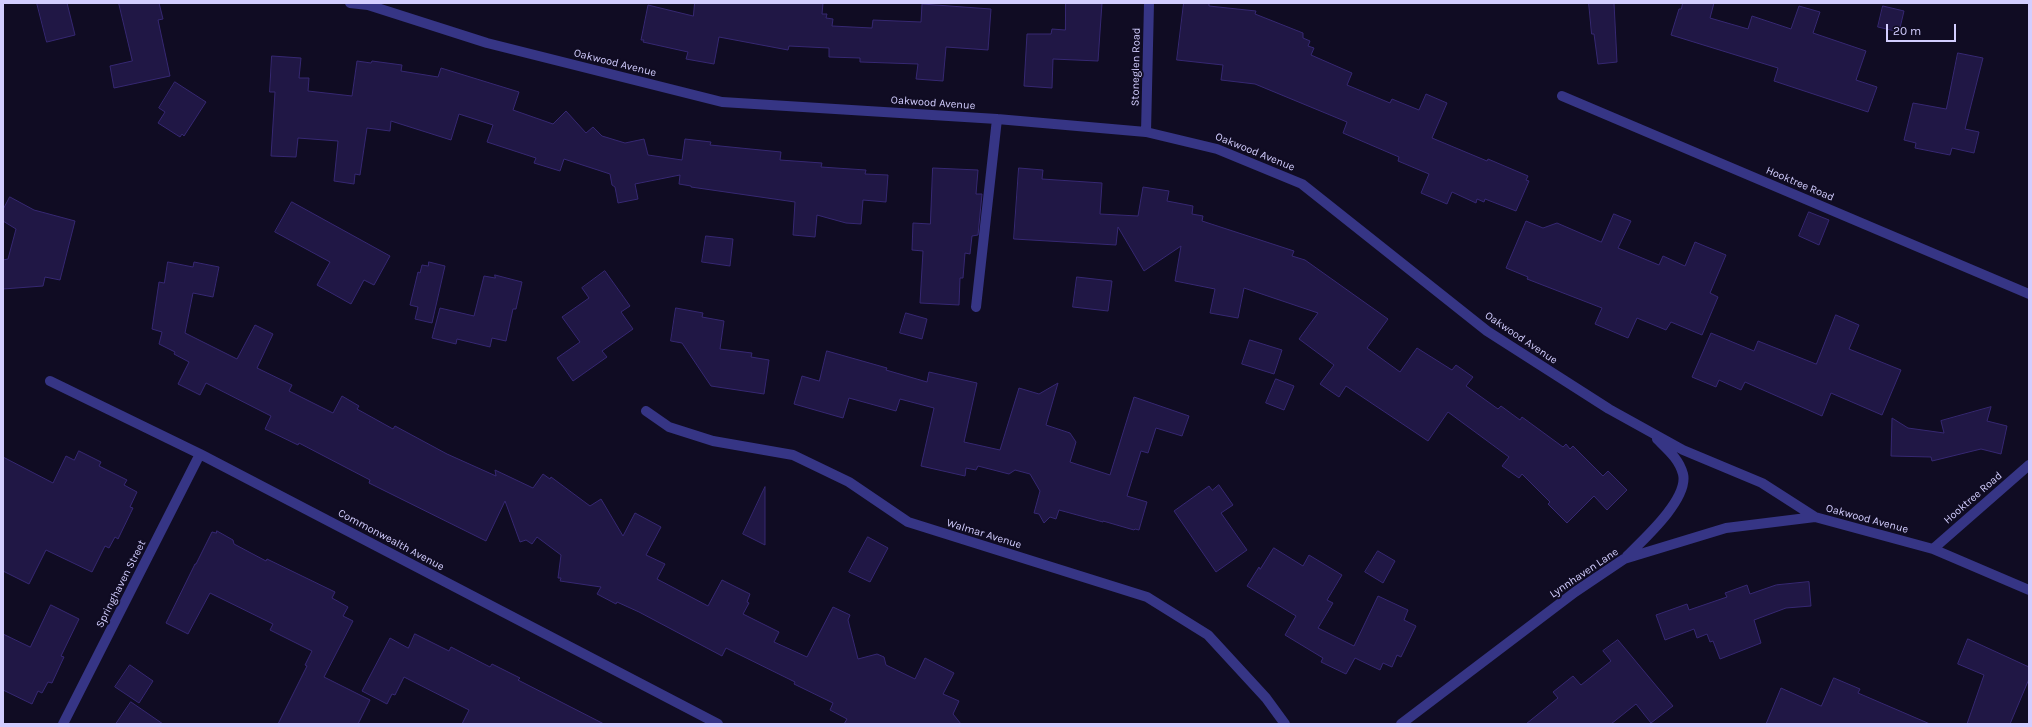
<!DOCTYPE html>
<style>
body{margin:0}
#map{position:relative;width:2032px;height:727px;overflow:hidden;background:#100c23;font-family:Karla,sans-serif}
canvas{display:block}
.frame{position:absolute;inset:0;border:4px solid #d3ceff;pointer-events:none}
.scale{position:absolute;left:1886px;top:24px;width:70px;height:18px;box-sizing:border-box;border:2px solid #d3ceff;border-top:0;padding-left:5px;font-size:12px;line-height:14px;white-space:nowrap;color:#d3ceff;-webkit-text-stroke:3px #100c23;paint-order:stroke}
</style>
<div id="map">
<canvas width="2032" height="727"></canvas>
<div class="frame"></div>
<div class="scale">20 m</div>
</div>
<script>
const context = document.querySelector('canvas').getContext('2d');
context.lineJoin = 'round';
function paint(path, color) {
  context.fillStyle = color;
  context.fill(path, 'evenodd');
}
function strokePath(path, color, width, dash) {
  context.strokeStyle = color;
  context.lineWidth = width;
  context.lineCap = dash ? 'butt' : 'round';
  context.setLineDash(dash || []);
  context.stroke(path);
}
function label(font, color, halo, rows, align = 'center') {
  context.font = font + ' Karla,sans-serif';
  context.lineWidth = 4;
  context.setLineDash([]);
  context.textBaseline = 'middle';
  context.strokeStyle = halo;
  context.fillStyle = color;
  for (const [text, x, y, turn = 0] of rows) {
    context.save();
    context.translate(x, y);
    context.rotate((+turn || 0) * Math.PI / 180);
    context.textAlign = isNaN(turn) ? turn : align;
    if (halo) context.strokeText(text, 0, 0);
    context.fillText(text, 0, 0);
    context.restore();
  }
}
const building = new Path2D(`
 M 37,3 L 67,3 L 75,35 L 47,42 Z
 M 119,3 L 159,3 L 163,19 L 158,20 L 170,76 L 114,88 L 110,66 L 132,61 Z
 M 695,3 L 823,3 L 822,14 L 827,14 L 826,18 L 833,19 L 832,26 L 872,28 L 873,20 L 921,22 L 922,4 L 991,9 L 988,50 L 946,47 L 943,81 L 916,79 L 918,64 L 860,62 L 860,58 L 829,57 L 829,48 L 789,46 L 788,50 L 719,37 L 714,64 L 686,59 L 688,52 L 643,42 L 644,40 L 641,40 L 648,5 L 693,16 Z
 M 1066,3 L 1102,3 L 1098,61 L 1053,59 L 1052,88 L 1024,86 L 1027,34 L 1051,34 L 1052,29 L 1065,30 Z
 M 1184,3 L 1209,3 L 1209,6 L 1256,11 L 1255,14 L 1303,33 L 1303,38 L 1310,41 L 1308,46 L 1314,48 L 1311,55 L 1352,73 L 1347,85 L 1390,103 L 1392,99 L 1419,110 L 1426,94 L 1447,103 L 1432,138 L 1487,161 L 1488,159 L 1528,176 L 1526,180 L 1529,181 L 1516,211 L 1485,199 L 1484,202 L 1477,199 L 1476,203 L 1452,192 L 1447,204 L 1421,193 L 1429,174 L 1398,161 L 1399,157 L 1343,133 L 1347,122 L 1255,84 L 1221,80 L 1223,65 L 1177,60 Z
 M 1589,3 L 1614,3 L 1617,62 L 1598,64 L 1594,34 L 1592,34 Z
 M 1683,3 L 1714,3 L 1710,18 L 1748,29 L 1752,16 L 1791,29 L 1799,6 L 1820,12 L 1813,33 L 1866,51 L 1856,80 L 1877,87 L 1868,112 L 1774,81 L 1778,68 L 1671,35 L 1679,9 L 1681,9 Z
 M 1883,6 L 1904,11 L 1899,32 L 1878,27 Z
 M 1958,53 L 1983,58 L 1965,129 L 1979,132 L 1974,153 L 1952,148 L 1950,155 L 1915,148 L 1916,143 L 1904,140 L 1913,103 L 1946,109 Z
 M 272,56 L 301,58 L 299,78 L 309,78 L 308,91 L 352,96 L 357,61 L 371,63 L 372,61 L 402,65 L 401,71 L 438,77 L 441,68 L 519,92 L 513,110 L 553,124 L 566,111 L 586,133 L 593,127 L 602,136 L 625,143 L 644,139 L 648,155 L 682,160 L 685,139 L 711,142 L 710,145 L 781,152 L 780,160 L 822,163 L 821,167 L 866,170 L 865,174 L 888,175 L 886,202 L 863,200 L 861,224 L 846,223 L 817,215 L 815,237 L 793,235 L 795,202 L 691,187 L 691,186 L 679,184 L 680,175 L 635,184 L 638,199 L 618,203 L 615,187 L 612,185 L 610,174 L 564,159 L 560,171 L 534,163 L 536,158 L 487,142 L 493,125 L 459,114 L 451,140 L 391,121 L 390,131 L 367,128 L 360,175 L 355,174 L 354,184 L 334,181 L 338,141 L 298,138 L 296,157 L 271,156 L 275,92 L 270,92 Z
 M 175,82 L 206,102 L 184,136 L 182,134 L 180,137 L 158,123 L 165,112 L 159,108 Z
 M 933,168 L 978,170 L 976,194 L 982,194 L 978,235 L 972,236 L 970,254 L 965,253 L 963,278 L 960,278 L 959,305 L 920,303 L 923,251 L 912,250 L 913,223 L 930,224 Z
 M 1019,168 L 1043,170 L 1042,179 L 1102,183 L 1100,214 L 1138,216 L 1143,187 L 1169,191 L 1167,201 L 1193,206 L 1192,214 L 1203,216 L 1202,221 L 1294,251 L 1292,256 L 1305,260 L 1388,319 L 1367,348 L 1400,372 L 1417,348 L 1452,370 L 1456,365 L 1473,377 L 1466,386 L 1498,409 L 1501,406 L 1520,420 L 1522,417 L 1563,447 L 1566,444 L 1570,449 L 1573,446 L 1603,476 L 1608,471 L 1627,490 L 1607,510 L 1594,496 L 1567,523 L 1548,504 L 1550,502 L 1522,474 L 1519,478 L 1502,466 L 1509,457 L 1448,412 L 1428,441 L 1346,386 L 1339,397 L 1320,384 L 1334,365 L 1299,339 L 1318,313 L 1244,288 L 1238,318 L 1210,313 L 1215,289 L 1175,281 L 1181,246 L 1144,271 L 1118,227 L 1116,245 L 1014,239 Z
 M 10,197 L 34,210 L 75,221 L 60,280 L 45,277 L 43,286 L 3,289 L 3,260 L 8,259 L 16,229 L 3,221 L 3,210 Z
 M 292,202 L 390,256 L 374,285 L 364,280 L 351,304 L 317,285 L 330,262 L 275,232 Z
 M 1809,212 L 1829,220 L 1819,245 L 1799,236 Z
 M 1614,214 L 1631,221 L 1618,248 L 1659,265 L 1663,256 L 1685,266 L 1695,242 L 1726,255 L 1710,293 L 1718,297 L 1702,335 L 1671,322 L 1666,330 L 1637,318 L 1628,338 L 1595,324 L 1602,308 L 1527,279 L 1528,277 L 1506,268 L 1526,221 L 1543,228 L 1557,223 L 1601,242 Z
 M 706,236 L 733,239 L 730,266 L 702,262 Z
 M 168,262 L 193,267 L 194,262 L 219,267 L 213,297 L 193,293 L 185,333 L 237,359 L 255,325 L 273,334 L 257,368 L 292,385 L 289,391 L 333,413 L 342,396 L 359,406 L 357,409 L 393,429 L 395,426 L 447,454 L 496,476 L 495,470 L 533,488 L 543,474 L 550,479 L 551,477 L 590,506 L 601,499 L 623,536 L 635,513 L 661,527 L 646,555 L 665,564 L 657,579 L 708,606 L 722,580 L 750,594 L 747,602 L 749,603 L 743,614 L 779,632 L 774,642 L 807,657 L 833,607 L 850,615 L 848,620 L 858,659 L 877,654 L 884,657 L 886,665 L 915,679 L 925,658 L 954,673 L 943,694 L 959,701 L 953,714 L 961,724 L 844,724 L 847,719 L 830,710 L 833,703 L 794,684 L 795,682 L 726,648 L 722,656 L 639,612 L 617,602 L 616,604 L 597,594 L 601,587 L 560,581 L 561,578 L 558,578 L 561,555 L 537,537 L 532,544 L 526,540 L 520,542 L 505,501 L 486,541 L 369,483 L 370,480 L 299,443 L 298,445 L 265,429 L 271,416 L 206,383 L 200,395 L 178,384 L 189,362 L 174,354 L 175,352 L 159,344 L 162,332 L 152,329 L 159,282 L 164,283 Z
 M 429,262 L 445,266 L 432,323 L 415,319 L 418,307 L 410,305 L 418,272 L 420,273 L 422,265 L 428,266 Z
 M 605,271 L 630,306 L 621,312 L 633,329 L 602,351 L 607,357 L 573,381 L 557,358 L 580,342 L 562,317 L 589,298 L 582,288 Z
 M 495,275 L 522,282 L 516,309 L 513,309 L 506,341 L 492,338 L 490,347 L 457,339 L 456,344 L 432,338 L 440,308 L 474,316 L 484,276 L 495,278 Z
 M 1077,277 L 1112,281 L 1108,311 L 1073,307 Z
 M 676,308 L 703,313 L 702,317 L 724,321 L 720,349 L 752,353 L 751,357 L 769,360 L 764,394 L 711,386 L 682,343 L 671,341 Z
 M 906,313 L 927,319 L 922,339 L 900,333 Z
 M 1836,315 L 1859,325 L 1849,349 L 1901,370 L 1882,415 L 1831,393 L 1822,416 L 1745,382 L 1741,390 L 1719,380 L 1716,387 L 1692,377 L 1711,333 L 1754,351 L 1758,341 L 1816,364 Z
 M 1250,340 L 1282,350 L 1274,374 L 1242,364 Z
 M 827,351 L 887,368 L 886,370 L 927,382 L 929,372 L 977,383 L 964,442 L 1000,450 L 1019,388 L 1039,394 L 1058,383 L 1046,425 L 1070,433 L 1076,442 L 1070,462 L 1110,475 L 1134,397 L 1189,416 L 1182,436 L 1156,428 L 1148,453 L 1141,451 L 1127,496 L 1147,502 L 1139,530 L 1135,529 L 1134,530 L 1103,521 L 1103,522 L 1059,510 L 1056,519 L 1050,517 L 1044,523 L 1039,514 L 1034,513 L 1040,491 L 1030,474 L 1015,470 L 1009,474 L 978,466 L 976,470 L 966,468 L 965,476 L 921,466 L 934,408 L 900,399 L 896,411 L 849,398 L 843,418 L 794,404 L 802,376 L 819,381 Z
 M 1276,379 L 1294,386 L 1284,410 L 1266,403 Z
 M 1991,407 L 1987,421 L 2007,426 L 2001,454 L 1981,449 L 1932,461 L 1931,457 L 1891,456 L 1892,418 L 1908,428 L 1944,433 L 1941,421 Z
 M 79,451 L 101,462 L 99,466 L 127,480 L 124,485 L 137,492 L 130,507 L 133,508 L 118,539 L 115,537 L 109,548 L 105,546 L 92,572 L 46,550 L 29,584 L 3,571 L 3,457 L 53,483 L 66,456 L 74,460 Z
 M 1219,485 L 1233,505 L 1221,513 L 1247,550 L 1216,572 L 1174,511 L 1209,486 L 1212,490 Z
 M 765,487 L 765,545 L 743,534 Z
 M 217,531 L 233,540 L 234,544 L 266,561 L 267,559 L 335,592 L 332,598 L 348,607 L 343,616 L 353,621 L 324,677 L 370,700 L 358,724 L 278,724 L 307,666 L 305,665 L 312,651 L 270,630 L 273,624 L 210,593 L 188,634 L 166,623 L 195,564 L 196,564 L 212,532 L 216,533 Z
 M 868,537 L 888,548 L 870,582 L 849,572 Z
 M 1274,548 L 1303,566 L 1309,555 L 1342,575 L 1327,600 L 1333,603 L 1318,628 L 1354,646 L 1378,596 L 1408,610 L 1404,620 L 1416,626 L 1401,657 L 1397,655 L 1392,667 L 1383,663 L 1380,670 L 1355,658 L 1346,674 L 1321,662 L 1323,658 L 1285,635 L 1296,616 L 1247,586 L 1259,567 L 1260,569 Z
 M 1378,551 L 1395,561 L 1383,583 L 1365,572 Z
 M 1809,582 L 1811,606 L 1786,608 L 1754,620 L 1761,643 L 1720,659 L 1713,641 L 1710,642 L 1707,634 L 1697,638 L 1694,629 L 1665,640 L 1656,615 L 1687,604 L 1689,610 L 1727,597 L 1725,593 L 1747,585 L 1750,594 L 1776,585 Z
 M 51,605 L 79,619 L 61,656 L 64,657 L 52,683 L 48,682 L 42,693 L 38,691 L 32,704 L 3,690 L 3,634 L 30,647 Z
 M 415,634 L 449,651 L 451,647 L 490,667 L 492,664 L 520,678 L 518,680 L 604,724 L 462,724 L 469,710 L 404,677 L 395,695 L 392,694 L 387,704 L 362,691 L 390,638 L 408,648 Z
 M 1968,639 L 2029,667 L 2029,679 L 2010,724 L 1967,724 L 1984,675 L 1958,664 Z
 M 1618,640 L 1673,706 L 1651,723 L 1636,704 L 1611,724 L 1526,724 L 1558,698 L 1553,692 L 1573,676 L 1581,685 L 1611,661 L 1603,651 Z
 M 130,665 L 153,681 L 139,703 L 115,687 Z
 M 1834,678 L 1860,689 L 1858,693 L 1930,724 L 1766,724 L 1781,688 L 1821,706 Z
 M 131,702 L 163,724 L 116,724 Z`);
paint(building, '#201745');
strokePath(building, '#362872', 1);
strokePath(new Path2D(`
 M 350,3 L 368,5 L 487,43 L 722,102 L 997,119 L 1146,132 L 1217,149 L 1302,184 L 1487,331 L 1609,409 L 1683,450 L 1762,483 L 1815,517 L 1933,549 L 2029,590
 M 1562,96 L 2029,294
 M 1146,132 L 1149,3
 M 976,307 L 997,119
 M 50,381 L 200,454 L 718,724
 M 646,411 L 669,427 L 713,441 L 793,455 L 849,482 L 908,522 L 1147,597 L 1208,635 L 1266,698 L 1285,724
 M 1933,549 L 2029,465
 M 1627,556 C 1643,540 1689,499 1683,474 C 1679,459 1668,450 1657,439
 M 63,724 L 200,454
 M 1401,724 L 1575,592 L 1624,559 L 1726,528 L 1815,517`), '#363585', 10);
label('11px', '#d3ceff', '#100c23', [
 ["Oakwood Avenue",615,63,14],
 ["Stoneglen Road",1136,67,-89],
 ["Oakwood Avenue",933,103,4],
 ["Oakwood Avenue",1255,152,22],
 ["Hooktree Road",1800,184,23],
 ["Oakwood Avenue",1521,338,34],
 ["Hooktree Road",1973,498,-41],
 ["Oakwood Avenue",1867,519,15],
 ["Walmar Avenue",984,534,17],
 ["Commonwealth Avenue",391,540,28],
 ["Lynnhaven Lane",1584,573,-34],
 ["Springhaven Street",121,584,-63]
]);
</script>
